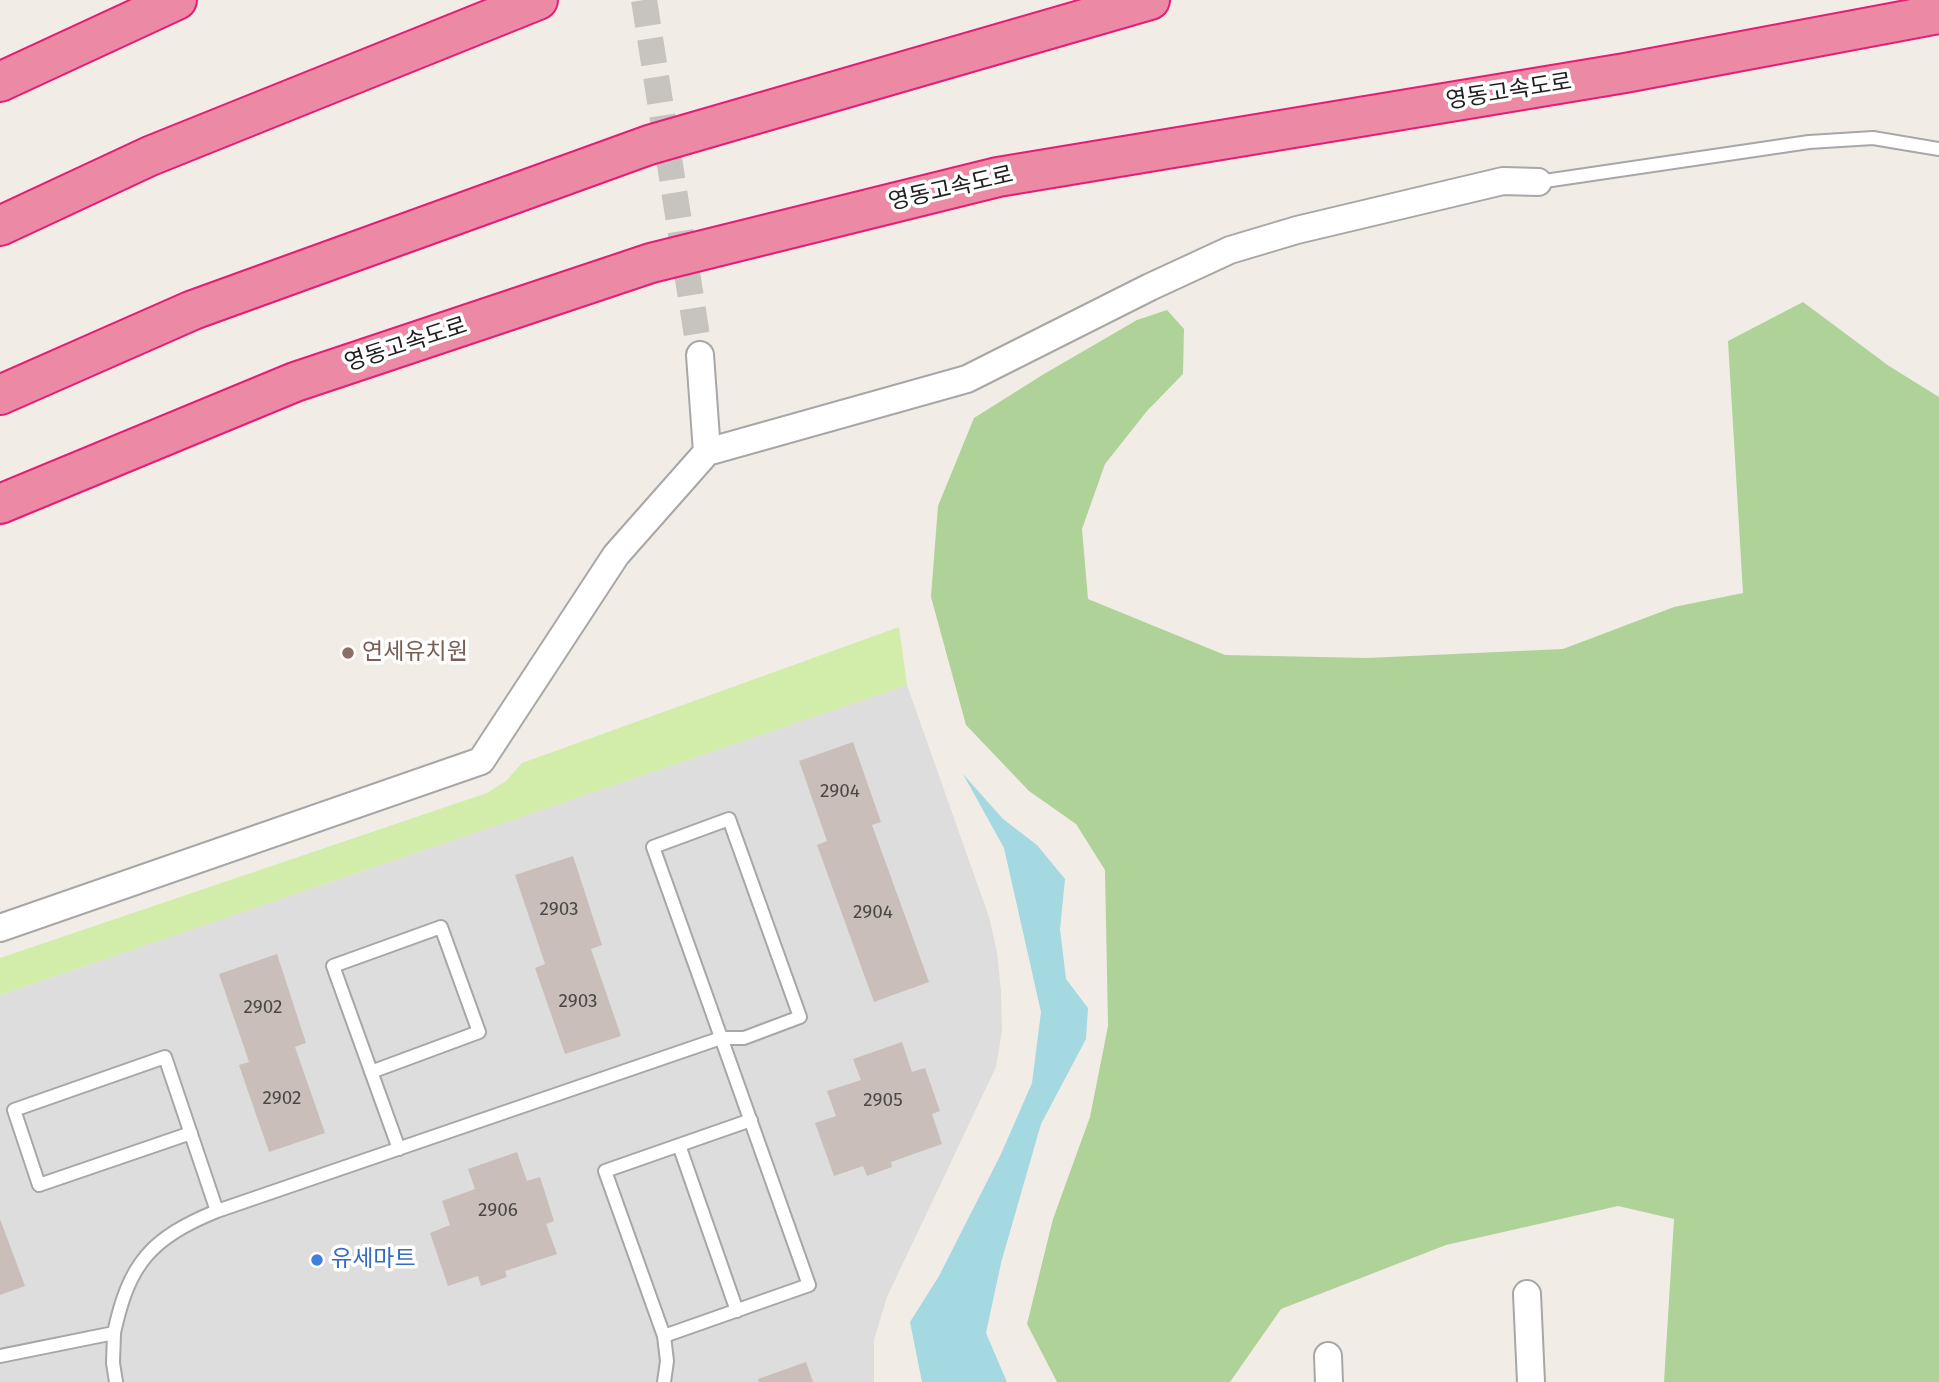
<!DOCTYPE html>
<meta charset="utf-8">
<style>
body{margin:0}
canvas{display:block;background:#f1ece6}
</style>
<canvas width="1939" height="1382"></canvas>
<script>
const context = document.querySelector('canvas').getContext('2d');
context.lineJoin = 'round';
function paint(path, color) {
  context.fillStyle = color;
  context.fill(path, 'evenodd');
}
function strokePath(path, color, width, dash) {
  context.strokeStyle = color;
  context.lineWidth = width;
  context.lineCap = dash ? 'butt' : 'round';
  context.setLineDash(dash || []);
  context.stroke(path);
}
function label(font, color, halo, rows, align = 'center') {
  context.font = font + ' "Fira Sans","Noto Sans KR",sans-serif';
  context.lineWidth = 7;
  context.setLineDash([]);
  context.textBaseline = 'middle';
  context.strokeStyle = halo;
  context.fillStyle = color;
  for (const [text, x, y, turn = 0] of rows) {
    context.save();
    context.translate(x, y);
    context.rotate((+turn || 0) * Math.PI / 180);
    context.textAlign = isNaN(turn) ? turn : align;
    if (halo) context.strokeText(text, 0, 0);
    context.fillText(text, 0, 0);
    context.restore();
  }
}
paint(new Path2D(`
 M 907,685 L 989,917 L 997,952 L 1001,992 L 1002,1031 L 996,1067 L 887,1297 L 874,1340 L 874,1382 L 0,1382 L 0,995 Z`), '#dedddd');
paint(new Path2D(`
 M 899,627 L 907,685 L 0,995 L 0,958 L 487,793 L 506,781 L 522,763 Z`), '#d1eda9');
paint(new Path2D(`
 M 1803,302 L 1889,366 L 1939,397 L 1939,1382 L 1664,1382 L 1674,1219 L 1618,1206 L 1446,1245 L 1281,1309 L 1230,1382 L 1057,1382 L 1027,1324 L 1053,1219 L 1090,1117 L 1108,1026 L 1105,870 L 1076,824 L 1029,791 L 966,725 L 931,597 L 938,506 L 974,418 L 1044,374 L 1137,320 L 1167,310 L 1184,329 L 1183,374 L 1147,411 L 1105,464 L 1082,529 L 1088,599 L 1225,655 L 1367,658 L 1563,649 L 1674,607 L 1743,593 L 1728,341 Z`), '#afd298');
paint(new Path2D(`
 M 963,774 L 1003,819 L 1037,845 L 1065,879 L 1060,929 L 1066,979 L 1088,1008 L 1086,1039 L 1041,1124 L 1001,1263 L 986,1333 L 1007,1382 L 922,1382 L 910,1322 L 939,1276 L 1001,1154 L 1032,1083 L 1041,1012 L 1004,848 Z`), '#a4d9e1');
paint(new Path2D(`
 M 853,742 L 881,822 L 872,825 L 929,982 L 874,1002 L 817,845 L 827,841 L 799,761 Z
 M 573,856 L 602,945 L 591,949 L 621,1036 L 565,1054 L 535,968 L 545,964 L 515,875 Z
 M 277,954 L 306,1043 L 295,1047 L 325,1133 L 269,1152 L 239,1065 L 249,1062 L 219,974 Z
 M 902,1042 L 912,1072 L 925,1068 L 940,1111 L 932,1114 L 942,1144 L 891,1162 L 892,1167 L 867,1176 L 863,1166 L 834,1176 L 815,1123 L 836,1116 L 827,1091 L 861,1080 L 853,1059 Z
 M 517,1152 L 527,1181 L 540,1177 L 554,1221 L 546,1224 L 557,1254 L 505,1271 L 507,1277 L 481,1286 L 478,1276 L 448,1286 L 430,1233 L 450,1225 L 442,1201 L 475,1189 L 468,1169 Z
 M 0,1219 L 25,1286 L 0,1295 Z
 M 806,1362 L 813,1382 L 759,1382 L 758,1379 Z`), '#c9beb9');
strokePath(new Path2D(`
 M 644,0 L 700,355`), '#c7c3be', 26, [26, 13]);
const service = new Path2D(`
 M 1538,182 L 1809,142 L 1873,138 L 1939,149
 M 371,1072 L 479,1032 L 441,927 L 333,966 L 399,1149
 M 191,1133 L 39,1185 L 14,1110 L 165,1057 L 217,1211
 M 679,1145 L 737,1311
 M 114,1333 L 113,1363 L 116,1382
 M 0,1356 L 114,1333 C 129,1263 151,1238 217,1211 L 721,1038 L 744,1038 L 800,1017 L 729,819 L 653,847 C 705,993 758,1139 809,1285 L 664,1336
 M 664,1382 L 667,1361 L 664,1336 L 605,1171 L 751,1120`);
const minor = new Path2D(`
 M 700,355 L 707,452
 M 0,928 L 481,761 L 616,555 L 707,452 L 967,379 L 1150,287 L 1230,250 L 1297,230 L 1503,181 L 1538,182
 M 1527,1294 L 1531,1382
 M 1328,1356 L 1329,1382`);
const motorway = new Path2D(`
 M 0,82 L 177,0
 M 0,226 L 150,156 L 538,0
 M 0,395 L 193,310 L 649,145 L 1150,0
 M 0,504 L 295,382 L 651,263 L 998,177 L 1625,73 L 1939,14`);
strokePath(service, '#a7a7a7', 16);
strokePath(minor, '#a7a7a7', 30);
strokePath(motorway, '#e51d75', 42);
strokePath(service, '#fff', 12);
strokePath(minor, '#fff', 26);
strokePath(motorway, '#ec8aa6', 38);
for (const [x, y, r, color] of [
 [348,653,7,"#8d6e63"],
 [317,1260,7,"#3f7fe0"]
]) {
  const dot = new Path2D();
  dot.arc(x, y, r, 0, 2 * Math.PI);
  context.fillStyle = color;
  context.fill(dot);
  strokePath(dot, '#fff', 2.5);
}
label('19px', '#4a4846', null, [
 ["2904",840,792],
 ["2903",559,910],
 ["2904",873,913],
 ["2903",578,1002],
 ["2902",263,1008],
 ["2902",282,1099],
 ["2905",883,1101],
 ["2906",498,1211]
]);
label('23px', '#202020', '#fff', [
 ["영동고속도로",1509,92,-9],
 ["영동고속도로",951,189,-13],
 ["영동고속도로",406,345,-18]
]);
label('23px', '#785e54', '#fff', [
 ["연세유치원",362,653]
], 'left');
label('23px', '#366cbe', '#fff', [
 ["유세마트",331,1260]
], 'left');
</script>
